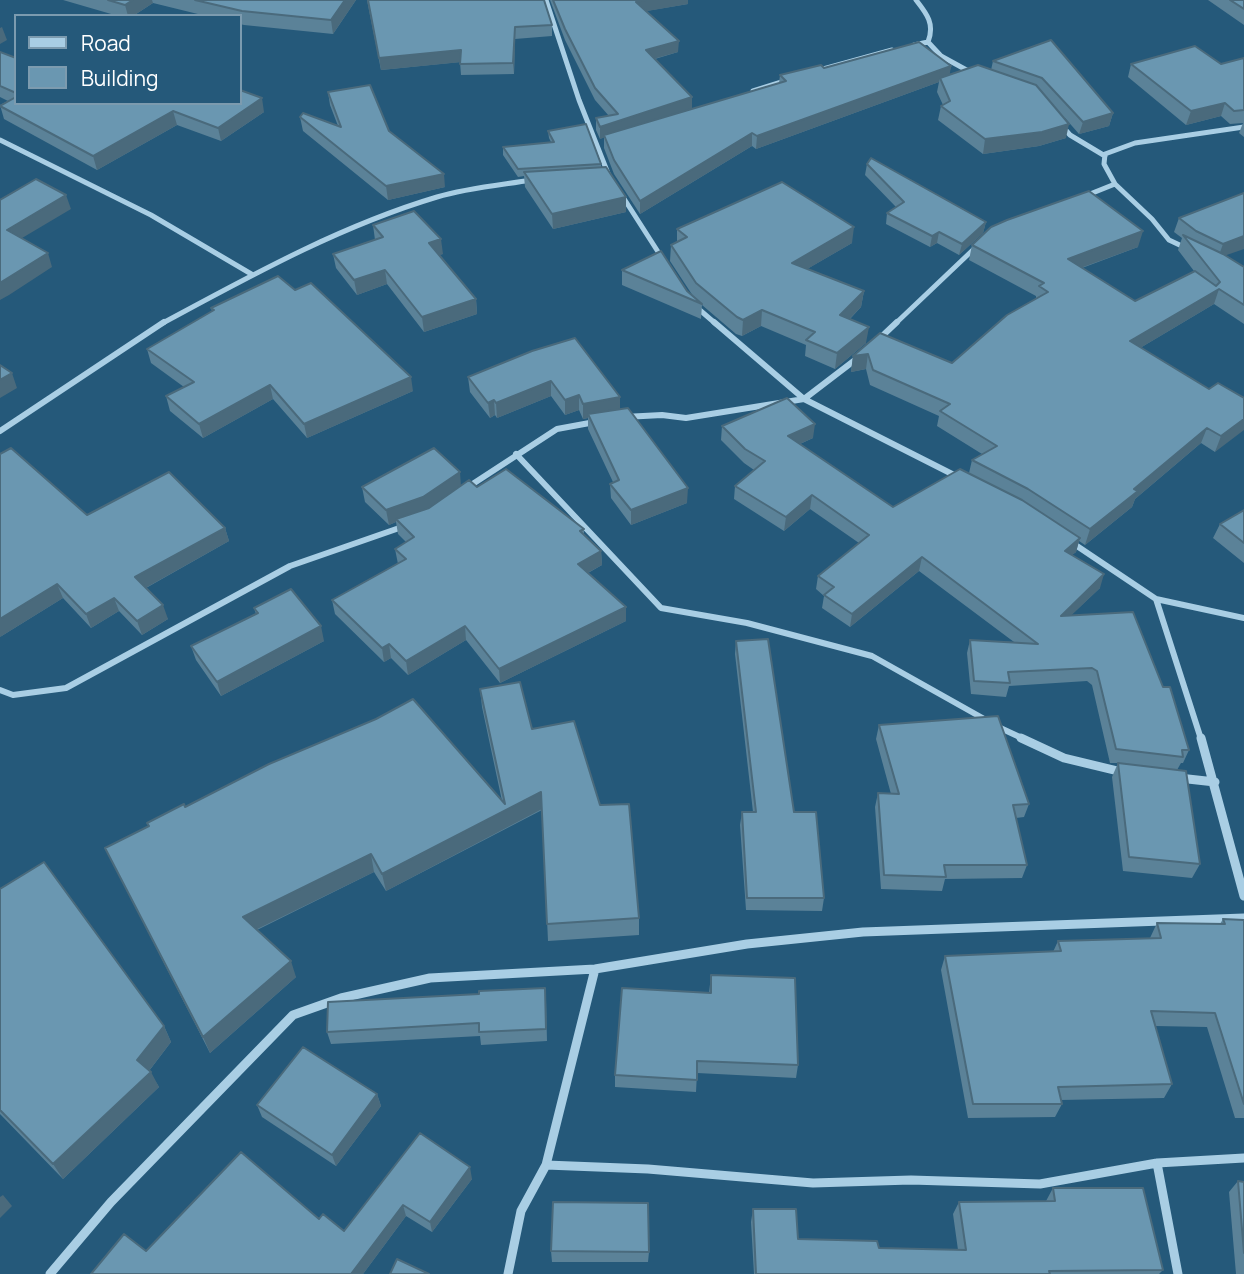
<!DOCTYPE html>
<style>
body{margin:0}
#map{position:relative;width:1244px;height:1274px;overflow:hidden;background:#25597a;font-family:Manrope,sans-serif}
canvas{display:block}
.legend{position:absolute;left:14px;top:14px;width:228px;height:91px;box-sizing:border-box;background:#25597a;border:2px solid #7c9baf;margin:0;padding:9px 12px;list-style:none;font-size:21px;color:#fff}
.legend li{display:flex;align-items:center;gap:14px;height:35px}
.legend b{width:35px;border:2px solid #7c9baf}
</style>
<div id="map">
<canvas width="1244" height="1274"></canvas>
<ul class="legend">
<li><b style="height:9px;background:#a9cee4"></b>Road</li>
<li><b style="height:19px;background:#6a97b1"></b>Building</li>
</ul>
</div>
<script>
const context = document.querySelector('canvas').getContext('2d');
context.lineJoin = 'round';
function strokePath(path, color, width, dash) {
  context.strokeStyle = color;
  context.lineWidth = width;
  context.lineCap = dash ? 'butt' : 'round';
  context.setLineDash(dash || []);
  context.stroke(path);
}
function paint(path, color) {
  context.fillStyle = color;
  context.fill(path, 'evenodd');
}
strokePath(new Path2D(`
 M 546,0 L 579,100 L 609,176
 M 928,42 L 941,56 L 972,73
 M 914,45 L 928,42 C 935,24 927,14 916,0
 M 816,71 L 892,50
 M 753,91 L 788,80
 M 1063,127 L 1070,135 L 1105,156
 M 0,140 L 151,215 L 253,275
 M 621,194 L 662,258
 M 1085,196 L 1115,184
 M 1186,248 L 1169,240 L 1152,219 L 1115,184 L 1104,164 L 1105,154 L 1135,143 L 1244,127
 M 694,305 L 716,324
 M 161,324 C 250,276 340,226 437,197 C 467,188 501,185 532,180
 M 895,324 L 976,247`), '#a9cee4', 5);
strokePath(new Path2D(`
 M 714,322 L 804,399 L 958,477
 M 878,340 L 897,322
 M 624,417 L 662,415 L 686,418 L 804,399 L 859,357
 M 0,431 L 164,322
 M 516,454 L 661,608 L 747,623 L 872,656 L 986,720
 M 465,489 L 557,429 L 595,422
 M 1071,542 L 1156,599 L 1244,618
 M 1156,599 L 1201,739
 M 0,690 L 13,695 L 66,688 L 290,566 L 405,526
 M 996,726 L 1024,739`), '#a9cee4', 6);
strokePath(new Path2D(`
 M 1021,738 L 1064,758 L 1122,772
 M 1201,738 L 1244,896
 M 1179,778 L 1215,782
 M 1157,1163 L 1178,1274
 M 546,1165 L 595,969
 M 50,1274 L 111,1202 L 293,1015 L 341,998 L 430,978 L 595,969 L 747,944 L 863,932 L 1244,918
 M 508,1274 L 521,1211 L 546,1165 L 648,1169 L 813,1183 L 911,1180 L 1040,1184 L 1157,1163 L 1244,1158`), '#a9cee4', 9);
paint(new Path2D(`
 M 63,0 L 356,0 L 333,34 L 244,25 L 240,24 L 240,16 L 206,16 L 153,3 L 133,16 L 118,16 Z
 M 367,0 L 544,0 L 552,25 L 552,36 L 515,39 L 514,74 L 461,75 L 460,62 L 381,70 Z
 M 550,0 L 688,0 L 688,4 L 646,11 L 678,52 L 655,59 L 692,97 L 692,109 L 779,83 L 780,75 L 824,68 L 951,66 L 949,75 L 991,70 L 993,61 L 1051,40 L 1113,113 L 1109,126 L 1079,134 L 1065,118 L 1066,138 L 1039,146 L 983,154 L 938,120 L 941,106 L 943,105 L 937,92 L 939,82 L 756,149 L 752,146 L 640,214 L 614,174 L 604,148 L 604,137 L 600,139 L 596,130 L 596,118 L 609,116 L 595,100 L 565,40 Z
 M 1208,0 L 1244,0 L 1244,25 Z
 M 0,52 L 16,58 L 16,103 L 264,112 L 221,141 L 177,125 L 97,170 L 4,119 L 0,105 L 8,101 L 0,97 Z
 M 1244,58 L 1244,137 L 1239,133 L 1243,123 L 1230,124 L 1221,116 L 1186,125 L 1128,77 L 1131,64 L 1221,64 Z
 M 328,92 L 389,131 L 445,187 L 388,200 L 303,131 L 300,117 L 338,126 L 330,105 Z
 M 548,131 L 601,164 L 601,167 L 626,197 L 626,212 L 553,229 L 525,187 L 524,176 L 518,177 L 503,155 L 503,147 L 551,142 L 549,138 Z
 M 867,164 L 986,222 L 983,233 L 959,255 L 937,243 L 930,247 L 886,224 L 887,213 L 896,207 L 865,175 Z
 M 1244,193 L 1225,256 L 1244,267 L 1244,324 L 1214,304 L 1140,348 L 1209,389 L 1244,398 L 1215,452 L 1201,443 L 1135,499 L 1132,507 L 1085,545 L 1079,541 L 1076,552 L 1072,555 L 1100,588 L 1071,615 L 1163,687 L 1189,750 L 1183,763 L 1181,763 L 1177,770 L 1200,864 L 1192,878 L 1123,871 L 1112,777 L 1118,763 L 1110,763 L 1092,685 L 1087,681 L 1009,686 L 1006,697 L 971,694 L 967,653 L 970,640 L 1014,642 L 919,571 L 850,627 L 822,608 L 824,596 L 816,589 L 818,576 L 859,543 L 810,509 L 784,531 L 734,499 L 735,486 L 754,470 L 744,463 L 721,440 L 722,426 L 813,438 L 800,444 L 893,507 L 969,473 L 972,460 L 982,454 L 937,426 L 939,416 L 870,385 L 866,369 L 851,372 L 853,356 L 880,333 L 952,363 L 1036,299 L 1036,296 L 969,260 L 972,245 L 1138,247 L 1082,268 L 1135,301 L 1194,271 L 1178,250 L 1182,238 L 1174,232 L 1179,218 Z
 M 373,225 L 443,254 L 438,255 L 476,299 L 477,314 L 424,332 L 387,284 L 357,295 L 336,268 L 333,254 L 375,240 Z
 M 677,229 L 852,243 L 807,269 L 864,291 L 861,307 L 850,319 L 866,343 L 835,369 L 805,356 L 806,345 L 761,326 L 742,336 L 736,334 L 702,305 L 701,319 L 622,285 L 622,270 L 693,296 L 670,261 L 671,245 L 677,242 Z
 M 295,290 L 413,391 L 307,438 L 273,399 L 203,438 L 170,411 L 166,396 L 184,387 L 151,363 L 147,349 L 212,311 L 211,308 Z
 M 532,351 L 620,397 L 620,410 L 687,503 L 631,525 L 611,498 L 610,484 L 613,482 L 588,429 L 588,418 L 583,419 L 579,410 L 565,415 L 551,396 L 497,418 L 495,415 L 490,418 L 470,392 L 468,377 Z
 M 461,485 L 477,487 L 584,529 L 584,534 L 601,551 L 602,565 L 588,573 L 626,607 L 626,621 L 500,683 L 466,640 L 408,675 L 391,658 L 384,662 L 335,614 L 332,600 L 398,564 L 395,549 L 406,542 L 398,534 L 396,522 L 389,525 L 365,502 L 362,487 Z
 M 1244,510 L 1244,563 L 1213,538 L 1220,524 Z
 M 87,515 L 225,528 L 229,541 L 146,588 L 168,619 L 142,635 L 119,611 L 91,628 L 63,598 L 0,637 Z
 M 254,608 L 324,641 L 221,696 L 196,660 L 191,646 L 256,614 Z
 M 736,641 L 824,898 L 822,911 L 746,910 L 740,825 L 742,812 L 753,812 L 735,654 Z
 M 480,689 L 532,729 L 600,805 L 639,918 L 639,935 L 548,941 L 542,810 L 386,891 L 374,872 L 257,930 L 296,977 L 210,1053 L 105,848 L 149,826 L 185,807 L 502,801 L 482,707 Z
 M 879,725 L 1029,804 L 1024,817 L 1016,818 L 1027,865 L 1022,878 L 945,879 L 942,891 L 881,889 L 875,807 L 878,793 L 891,794 L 876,739 Z
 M 0,889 L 164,1026 L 171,1042 L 149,1071 L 159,1087 L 63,1179 L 0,1114 Z
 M 1223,919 L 1244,920 L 1244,1118 L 1235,1118 L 1207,1027 L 1155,1026 L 1172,1084 L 1164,1098 L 1061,1100 L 1062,1104 L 1055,1117 L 968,1118 L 941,970 L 945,956 L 1053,952 L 1058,941 L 1150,938 L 1157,923 L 1220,924 Z
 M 711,975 L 798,1065 L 796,1078 L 697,1073 L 696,1092 L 615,1087 L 615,1075 L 709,993 Z
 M 546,1000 L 547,1041 L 481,1045 L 480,1036 L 331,1044 L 327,1032 Z
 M 377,1094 L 381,1106 L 336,1166 L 262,1117 L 257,1105 Z
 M 420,1133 L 472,1179 L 432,1232 L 406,1216 L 363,1274 L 146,1251 L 319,1219 L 344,1231 Z
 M 1238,1181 L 1244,1182 L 1244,1274 L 1236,1274 L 1229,1192 Z
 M 1053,1188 L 1163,1270 L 1159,1274 L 754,1274 L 751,1222 L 753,1209 L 798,1239 L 879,1248 L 958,1250 L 953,1214 L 959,1202 L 1046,1201 Z
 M 551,1251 L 649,1252 L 648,1262 L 552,1262 Z`), '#5b8298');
paint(new Path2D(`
 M 133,0 L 152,0 L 153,3 L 133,16 L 128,16 L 125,5 Z
 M 345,0 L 356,0 L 333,34 L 331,20 Z
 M 646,0 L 688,0 L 688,4 L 636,13 L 636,2 Z
 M 2,27 L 7,40 L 0,44 L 0,28 Z
 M 515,27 L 515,39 L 514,74 L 513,63 Z
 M 679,41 L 678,52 L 646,61 L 646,50 Z
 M 461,50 L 462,62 L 381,70 L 379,58 Z
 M 951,66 L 949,79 L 940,78 L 939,82 L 756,149 L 757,136 Z
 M 692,97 L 692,109 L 600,139 L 600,127 Z
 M 262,98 L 264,112 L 221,141 L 218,128 Z
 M 1225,103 L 1221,116 L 1186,125 L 1191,111 Z
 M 173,111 L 177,125 L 97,170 L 93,156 Z
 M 1113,113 L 1109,126 L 1079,134 L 1083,122 Z
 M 1069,124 L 1066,138 L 1039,146 L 983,154 L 985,139 Z
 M 752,133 L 752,146 L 640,214 L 640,201 Z
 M 444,174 L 445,187 L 388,200 L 386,186 Z
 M 66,195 L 71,209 L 12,244 L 7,230 Z
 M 626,197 L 626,212 L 553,229 L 552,214 Z
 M 986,222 L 983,233 L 959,255 L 962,244 Z
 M 854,227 L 852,243 L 790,279 L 792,263 Z
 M 1143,231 L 1138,247 L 1064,274 L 1068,259 Z
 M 939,232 L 937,243 L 930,247 L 932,236 Z
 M 1244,236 L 1244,249 L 1218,258 L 1223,244 Z
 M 441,239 L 443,254 L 430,258 L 429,243 Z
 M 48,253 L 52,267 L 9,295 L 0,300 L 0,283 Z
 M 385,270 L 387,284 L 357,295 L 354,280 Z
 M 1219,289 L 1214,304 L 1125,357 L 1130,341 Z
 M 864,291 L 861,307 L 838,331 L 840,315 Z
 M 476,299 L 477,314 L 424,332 L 422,317 Z
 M 762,310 L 761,326 L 742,336 L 743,320 Z
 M 869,327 L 866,343 L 835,369 L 837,353 Z
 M 868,354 L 866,369 L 851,372 L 853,356 Z
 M 12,373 L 17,388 L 0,398 L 0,380 Z
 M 411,377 L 413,391 L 307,438 L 304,424 Z
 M 551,381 L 551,396 L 497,418 L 496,403 Z
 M 270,385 L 273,399 L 203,438 L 199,424 Z
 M 579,395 L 579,410 L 565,415 L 565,400 Z
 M 620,397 L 620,412 L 588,414 L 588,418 L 583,419 L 583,404 Z
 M 494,400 L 495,415 L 490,418 L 488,403 Z
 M 1244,419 L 1244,430 L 1215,452 L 1221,436 Z
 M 815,424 L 813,438 L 786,450 L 788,436 Z
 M 1207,428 L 1201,443 L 1135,499 L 1132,507 L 1085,545 L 1090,529 L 1134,489 Z
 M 460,472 L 461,486 L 425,512 L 396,519 L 396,522 L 389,525 L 386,510 Z
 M 688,488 L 687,503 L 631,525 L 631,510 Z
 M 812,495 L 810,509 L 784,531 L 786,517 Z
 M 225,528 L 229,541 L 140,591 L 135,577 Z
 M 1080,538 L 1076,552 L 1061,564 L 1065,551 Z
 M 601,551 L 602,565 L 578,578 L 578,564 Z
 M 922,557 L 919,571 L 850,627 L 852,614 Z
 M 1104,574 L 1100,588 L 1057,629 L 1061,616 Z
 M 57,584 L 63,598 L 0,637 L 0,619 Z
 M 114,598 L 119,611 L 91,628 L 86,614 Z
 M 163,605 L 168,619 L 142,635 L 137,621 Z
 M 626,607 L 626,621 L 500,683 L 499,669 Z
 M 321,626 L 324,641 L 221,696 L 217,682 Z
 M 465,626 L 466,640 L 408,675 L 406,661 Z
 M 389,644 L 391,658 L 384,662 L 382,648 Z
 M 541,792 L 542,809 L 386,891 L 382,874 Z
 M 371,854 L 374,872 L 249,933 L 243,917 Z
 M 291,961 L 296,977 L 210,1053 L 203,1037 Z
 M 164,1026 L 171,1042 L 145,1076 L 137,1060 Z
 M 151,1072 L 159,1087 L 63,1179 L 53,1164 Z
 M 377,1094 L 381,1106 L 336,1166 L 332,1155 Z
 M 470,1167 L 472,1179 L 432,1232 L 430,1222 Z
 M 3,1195 L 12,1206 L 0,1218 L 0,1197 Z
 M 403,1205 L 406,1216 L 363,1274 L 351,1274 Z`), '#4a6a7c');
const building = new Path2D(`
 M 108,0 L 133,0 L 125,5 Z
 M 195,0 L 345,0 L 331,20 L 242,11 Z
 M 368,0 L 544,0 L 552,25 L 515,27 L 513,63 L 460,64 L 461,50 L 379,58 Z
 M 553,0 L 646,0 L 636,2 L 679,41 L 646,50 L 692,97 L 600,127 L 596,118 L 618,114 L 595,88 L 565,29 Z
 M 1230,0 L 1244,0 L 1244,9 Z
 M 1051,40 L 1113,113 L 1083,122 L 1042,78 L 993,61 Z
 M 919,42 L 951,66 L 757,136 L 752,133 L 640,201 L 614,160 L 604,135 L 786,81 L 780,75 L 821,65 L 824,68 Z
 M 1195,46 L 1221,64 L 1244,58 L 1244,110 L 1234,111 L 1225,103 L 1191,111 L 1131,64 Z
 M 0,52 L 16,58 L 16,93 L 0,86 Z
 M 978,65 L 1036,85 L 1069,124 L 1042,132 L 985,139 L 941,106 L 950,101 L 940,78 Z
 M 370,85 L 389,131 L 444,174 L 386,186 L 300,117 L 303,113 L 341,127 L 328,92 Z
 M 240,90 L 262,98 L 218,128 L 173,111 L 93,156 L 0,106 L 16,97 L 16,103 L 240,103 Z
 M 586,124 L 601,164 L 518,169 L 503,147 L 554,142 L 548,131 Z
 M 871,158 L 986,222 L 962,244 L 939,232 L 932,236 L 887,213 L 904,202 L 867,164 Z
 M 606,167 L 626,197 L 552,214 L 524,172 Z
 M 36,179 L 66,195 L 7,230 L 48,253 L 0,283 L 0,200 Z
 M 782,182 L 854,227 L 792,263 L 864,291 L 840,315 L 869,327 L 837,353 L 806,340 L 815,332 L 762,310 L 743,320 L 737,317 L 696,283 L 671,245 L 687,237 L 677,229 Z
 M 1089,191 L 1143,231 L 1068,259 L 1135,301 L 1195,271 L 1216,286 L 1220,282 L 1183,235 L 1223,254 L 1244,267 L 1244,305 L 1219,289 L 1130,341 L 1209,389 L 1218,383 L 1244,398 L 1244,419 L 1221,436 L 1207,428 L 1134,489 L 1138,491 L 1090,529 L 1028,489 L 972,460 L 997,446 L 940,411 L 950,404 L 873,370 L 868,354 L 853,356 L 880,333 L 952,363 L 1007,315 L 1048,292 L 1039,286 L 1044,283 L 972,245 L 991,227 L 1007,220 Z
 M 1244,193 L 1244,236 L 1223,244 L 1196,231 L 1179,218 Z
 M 414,211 L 441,239 L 429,243 L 476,299 L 422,317 L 385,270 L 354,280 L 333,254 L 383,237 L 373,225 Z
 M 661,251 L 687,291 L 702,304 L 622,270 Z
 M 278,276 L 295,290 L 311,283 L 411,377 L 304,424 L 270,385 L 199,424 L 166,396 L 194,382 L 147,349 L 214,310 L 211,308 Z
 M 575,338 L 620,397 L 583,404 L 579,395 L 565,400 L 551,381 L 496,403 L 494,400 L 488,403 L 468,377 L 532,351 Z
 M 0,365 L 12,373 L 0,380 Z
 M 787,398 L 815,424 L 788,436 L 893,507 L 960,469 L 1022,500 L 1080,538 L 1065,551 L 1104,574 L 1061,616 L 1133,612 L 1163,687 L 1170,687 L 1189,750 L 1182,750 L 1183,757 L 1116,749 L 1097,671 L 1092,668 L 1008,672 L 1010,683 L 974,681 L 970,640 L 1038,644 L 922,557 L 852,614 L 824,595 L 834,587 L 818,576 L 869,535 L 812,495 L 786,517 L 735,486 L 765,461 L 745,449 L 722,426 Z
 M 628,408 L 688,488 L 631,510 L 610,484 L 619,480 L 588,414 Z
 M 11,448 L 87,515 L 169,472 L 225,528 L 135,577 L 163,605 L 137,621 L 114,598 L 86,614 L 57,584 L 0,619 L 0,454 Z
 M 434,448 L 460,472 L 423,497 L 386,510 L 362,487 Z
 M 506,469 L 584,529 L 580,531 L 601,551 L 578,564 L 626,607 L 499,669 L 465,626 L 406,661 L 389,644 L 382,648 L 332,600 L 406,559 L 395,549 L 414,537 L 396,519 L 429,508 L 469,480 L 477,487 Z
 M 1244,510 L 1244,543 L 1220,524 Z
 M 291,589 L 321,626 L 217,682 L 191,646 L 258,613 L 254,608 Z
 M 768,639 L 794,812 L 816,812 L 824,898 L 747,898 L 742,812 L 756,812 L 736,641 Z
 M 520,682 L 532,729 L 574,721 L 600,805 L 629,804 L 639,918 L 547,924 L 541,792 L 382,874 L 371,854 L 243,917 L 291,961 L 203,1037 L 105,848 L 149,826 L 147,823 L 184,804 L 185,807 L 269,764 L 376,719 L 413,699 L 505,804 L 480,689 Z
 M 998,716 L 1029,804 L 1013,805 L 1027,865 L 944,865 L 946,877 L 884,875 L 878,793 L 899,794 L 879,725 Z
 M 1118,763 L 1186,771 L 1200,864 L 1129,857 Z
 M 44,862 L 164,1026 L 137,1060 L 151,1072 L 53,1164 L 0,1110 L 0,889 Z
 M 1223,919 L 1244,920 L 1244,1104 L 1215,1013 L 1151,1011 L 1172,1084 L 1058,1087 L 1062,1104 L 973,1104 L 945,956 L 1061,951 L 1058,941 L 1161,938 L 1157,923 L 1225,924 Z
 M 711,975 L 795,978 L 798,1065 L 697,1061 L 697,1080 L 615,1075 L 622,988 L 711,993 Z
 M 545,988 L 546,1029 L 479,1032 L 479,1023 L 327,1032 L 328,1002 L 479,994 L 479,991 Z
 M 303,1047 L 377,1094 L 332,1155 L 257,1105 Z
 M 420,1133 L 470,1167 L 430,1222 L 403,1205 L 351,1274 L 91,1274 L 124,1234 L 146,1251 L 241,1152 L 319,1219 L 323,1214 L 344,1231 Z
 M 1238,1181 L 1244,1182 L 1244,1253 Z
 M 1053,1188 L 1143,1188 L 1163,1270 L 1049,1271 L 1050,1274 L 756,1274 L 753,1209 L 796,1209 L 798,1239 L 877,1241 L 879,1248 L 966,1250 L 959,1202 L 1055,1201 Z
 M 553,1202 L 648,1203 L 649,1252 L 551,1251 Z
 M 397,1259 L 429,1274 L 390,1274 Z`);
paint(building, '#6a97b1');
strokePath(building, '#4a6a7c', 2);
</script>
